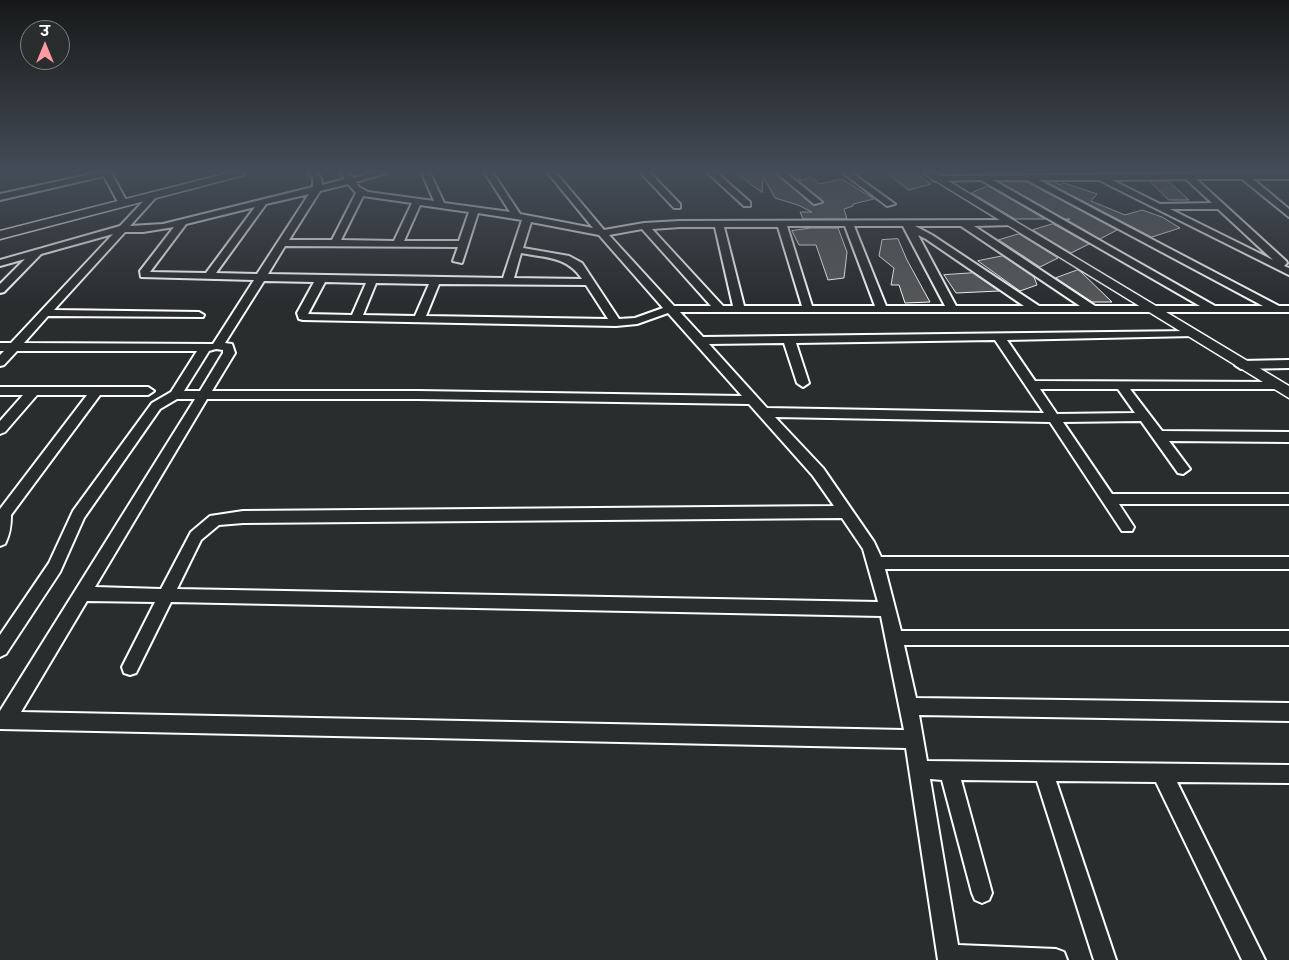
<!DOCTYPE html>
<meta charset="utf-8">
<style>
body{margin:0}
#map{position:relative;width:1289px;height:960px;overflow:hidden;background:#2a2d2e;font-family:"Patrick Hand","Playpen Sans Deva",sans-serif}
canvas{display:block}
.north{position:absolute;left:20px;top:20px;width:50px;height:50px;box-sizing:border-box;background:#2a2d2e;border:1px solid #7f8182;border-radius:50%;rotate:0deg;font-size:14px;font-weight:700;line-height:20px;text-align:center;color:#fff}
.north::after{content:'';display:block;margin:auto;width:18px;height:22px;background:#ff9aa2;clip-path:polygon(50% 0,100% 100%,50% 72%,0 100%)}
</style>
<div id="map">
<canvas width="1289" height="960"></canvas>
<div class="north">उ</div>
</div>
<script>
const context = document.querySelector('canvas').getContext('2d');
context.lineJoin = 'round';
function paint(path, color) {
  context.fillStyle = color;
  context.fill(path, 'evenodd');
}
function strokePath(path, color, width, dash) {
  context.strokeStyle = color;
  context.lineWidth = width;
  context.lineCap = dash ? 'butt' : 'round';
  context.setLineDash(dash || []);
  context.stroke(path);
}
const building = new Path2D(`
 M 736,173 L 775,173 L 814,206 L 824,202 L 789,173 L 800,173 L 800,181 L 811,177 L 819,184 L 842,179 L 874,199 L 853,204 L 853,206 L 844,209 L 847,219 L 803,219 L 800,212 L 812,212 L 798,205 L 775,198 L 763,176 L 762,192 Z
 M 887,173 L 914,173 L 931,184 L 909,190 Z
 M 1150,181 L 1168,181 L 1189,200 L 1169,200 Z
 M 1000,182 L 1027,182 L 1117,230 L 1100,239 L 1067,220 L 1070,219 L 1065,219 Z
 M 1047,182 L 1056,182 L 1059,185 L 1064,183 L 1097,194 L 1091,201 L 1125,215 L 1142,210 L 1162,217 L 1180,228 L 1152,237 Z
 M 988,186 L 1045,219 L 1015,219 L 972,193 Z
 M 1053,224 L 1089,244 L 1071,253 L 1033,230 Z
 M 811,228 L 838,228 L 847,252 L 844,278 L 828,280 L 816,245 L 799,245 L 792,231 Z
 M 1019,234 L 1058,258 L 1040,267 L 999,240 Z
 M 898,239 L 907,260 L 930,302 L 905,303 L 899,285 L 891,285 L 894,268 L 879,256 L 882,240 Z
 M 1003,256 L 1034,277 L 1037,285 L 1020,291 L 978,261 Z
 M 1078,270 L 1081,272 L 1112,302 L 1092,302 L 1056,278 Z
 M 973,273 L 999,291 L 956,293 L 944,275 Z`);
paint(building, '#555758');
strokePath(building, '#fff', 1);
const minor = new Path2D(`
 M 96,173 L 111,173 L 127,202 L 125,204 L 119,204 L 104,176 L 0,200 L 0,194 Z
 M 309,173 L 317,173 L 321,178 L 322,185 L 345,179 L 341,173 L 349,173 L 353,178 L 372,173 L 386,173 L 356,182 L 359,187 L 368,192 L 434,201 L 422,173 L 430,173 L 444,203 L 510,212 L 485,173 L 493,173 L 520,214 L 593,228 L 548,173 L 556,173 L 604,230 L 644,223 L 680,221 L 1010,220 L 1013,221 L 1013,225 L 974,226 L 1095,306 L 1200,306 L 981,180 L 936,181 L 933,180 L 933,176 L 1289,173 L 1289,179 L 1253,179 L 1289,209 L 1289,217 L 1242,179 L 1196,179 L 1286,261 L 1287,263 L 1284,266 L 1289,268 L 1289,275 L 1099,180 L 1039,180 L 1279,306 L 1289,306 L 1289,312 L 680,312 L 703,337 L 1190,331 L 1196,334 L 1194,336 L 1007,340 L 1035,381 L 1279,382 L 1281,385 L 1275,389 L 1130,389 L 1162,431 L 1289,432 L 1289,442 L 1169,441 L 1190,469 L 1183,474 L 1178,473 L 1141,421 L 1063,422 L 1112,494 L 1289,494 L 1289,504 L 1119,504 L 1134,527 L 1132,531 L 1122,531 L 1050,422 L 775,417 L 823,468 L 874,542 L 881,557 L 1289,557 L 1289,569 L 885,569 L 901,631 L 1289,631 L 1289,645 L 904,645 L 916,698 L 1289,703 L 1289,721 L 919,715 L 927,761 L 1289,765 L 1289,783 L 1177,782 L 1265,960 L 1242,960 L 1156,782 L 1056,781 L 1116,960 L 1094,960 L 1037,781 L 961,780 L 992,893 L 989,900 L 982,903 L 975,900 L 972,893 L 942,780 L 930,779 L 958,945 L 1056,949 L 1064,952 L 1067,960 L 938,960 L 906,748 L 0,729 L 0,711 L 195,399 L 177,399 L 160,409 L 84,518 L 60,572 L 6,654 L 0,657 L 0,635 L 49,563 L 73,511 L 152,403 L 171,392 L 197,351 L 17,351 L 4,365 L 0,366 L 0,355 L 4,351 L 0,351 L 0,343 L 11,343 L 113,234 L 41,254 L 4,292 L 0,293 L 0,284 L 25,259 L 0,266 L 0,260 L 120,226 L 151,193 L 158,195 L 130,226 L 163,224 L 313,187 L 313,178 ZM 1186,179 L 1212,203 L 1160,204 L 1112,180 ZM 993,180 L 1027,180 L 1263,306 L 1215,306 ZM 348,184 L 356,193 L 332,240 L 289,240 L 320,191 ZM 309,194 L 257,274 L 216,273 L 266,204 ZM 363,196 L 412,203 L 394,241 L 341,240 ZM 420,205 L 469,212 L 459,241 L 404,241 ZM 255,207 L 206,273 L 150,272 L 186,224 ZM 1170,209 L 1218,209 L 1273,260 ZM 478,213 L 522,220 L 503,278 L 268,274 L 285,246 L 458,247 L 453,261 L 462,263 ZM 531,222 L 599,235 L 663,308 L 635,318 L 619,319 L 582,263 L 569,256 L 523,248 ZM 787,226 L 845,226 L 875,306 L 812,306 ZM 854,226 L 903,226 L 945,306 L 886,306 ZM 915,226 L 961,226 L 1080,306 L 1039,306 L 932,235 ZM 174,227 L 140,271 L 141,277 L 254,280 L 213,344 L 24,343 L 48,316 L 203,317 L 204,315 L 199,312 L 54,310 L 125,232 L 143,232 ZM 680,227 L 715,227 L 733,306 L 723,306 L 652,229 ZM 724,227 L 778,227 L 802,306 L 744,306 ZM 642,229 L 711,306 L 674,306 L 609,235 ZM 918,235 L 926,239 L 1024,306 L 956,306 ZM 521,253 C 546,258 567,256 582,279 L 514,278 ZM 264,281 L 314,282 L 297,313 L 299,319 L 303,320 L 616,326 L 637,324 L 668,313 L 742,396 L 418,391 L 212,391 L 235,353 L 232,344 L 225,343 ZM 325,282 L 366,283 L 352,315 L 308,314 ZM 376,283 L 429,284 L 415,316 L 363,315 ZM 439,284 L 586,285 L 608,319 L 426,316 ZM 995,340 L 1044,413 L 767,408 L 709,344 L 784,343 L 797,383 L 803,387 L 809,383 L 796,343 ZM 216,349 L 223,350 L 223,353 L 200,391 L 184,391 L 209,351 ZM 1040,389 L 1118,389 L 1135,413 L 1057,414 ZM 207,399 L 418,399 L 749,404 L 813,476 L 834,506 L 243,511 L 210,516 L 191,532 L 161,589 L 95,587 ZM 842,518 L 863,549 L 878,602 L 177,589 L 201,540 L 219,525 L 243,523 ZM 87,601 L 155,602 L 122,667 L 124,673 L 130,675 L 136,673 L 171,602 L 881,616 L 904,730 L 21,712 Z
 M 641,173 L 650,173 L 680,204 L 680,208 L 674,208 Z
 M 708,173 L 717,173 L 750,202 L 750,206 L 744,206 Z
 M 777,173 L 786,173 L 822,202 L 814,204 Z
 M 843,173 L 852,173 L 895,204 L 887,206 Z
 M 1289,360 L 1289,368 L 1241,369 L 1235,365 L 1241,361 Z
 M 0,387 L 148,387 L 154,391 L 148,395 L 100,395 L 11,515 C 11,526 10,534 5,544 L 0,546 L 0,509 L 87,395 L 37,395 L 5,432 L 0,434 L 0,421 L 23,395 L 0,395 Z`);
const tertiary = new Path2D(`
 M 228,173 L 245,173 L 244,175 L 0,239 L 0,231 Z
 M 923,173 L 935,173 L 1289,386 L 1289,398 Z`);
strokePath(minor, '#fff', 4);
strokePath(tertiary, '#fff', 3);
paint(minor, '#2a2d2e');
paint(tertiary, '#2a2d2e');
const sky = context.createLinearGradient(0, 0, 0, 307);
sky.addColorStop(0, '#171919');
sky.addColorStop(0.56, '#444c57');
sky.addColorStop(1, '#444c5700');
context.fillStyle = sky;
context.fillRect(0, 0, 1289, 307);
</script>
